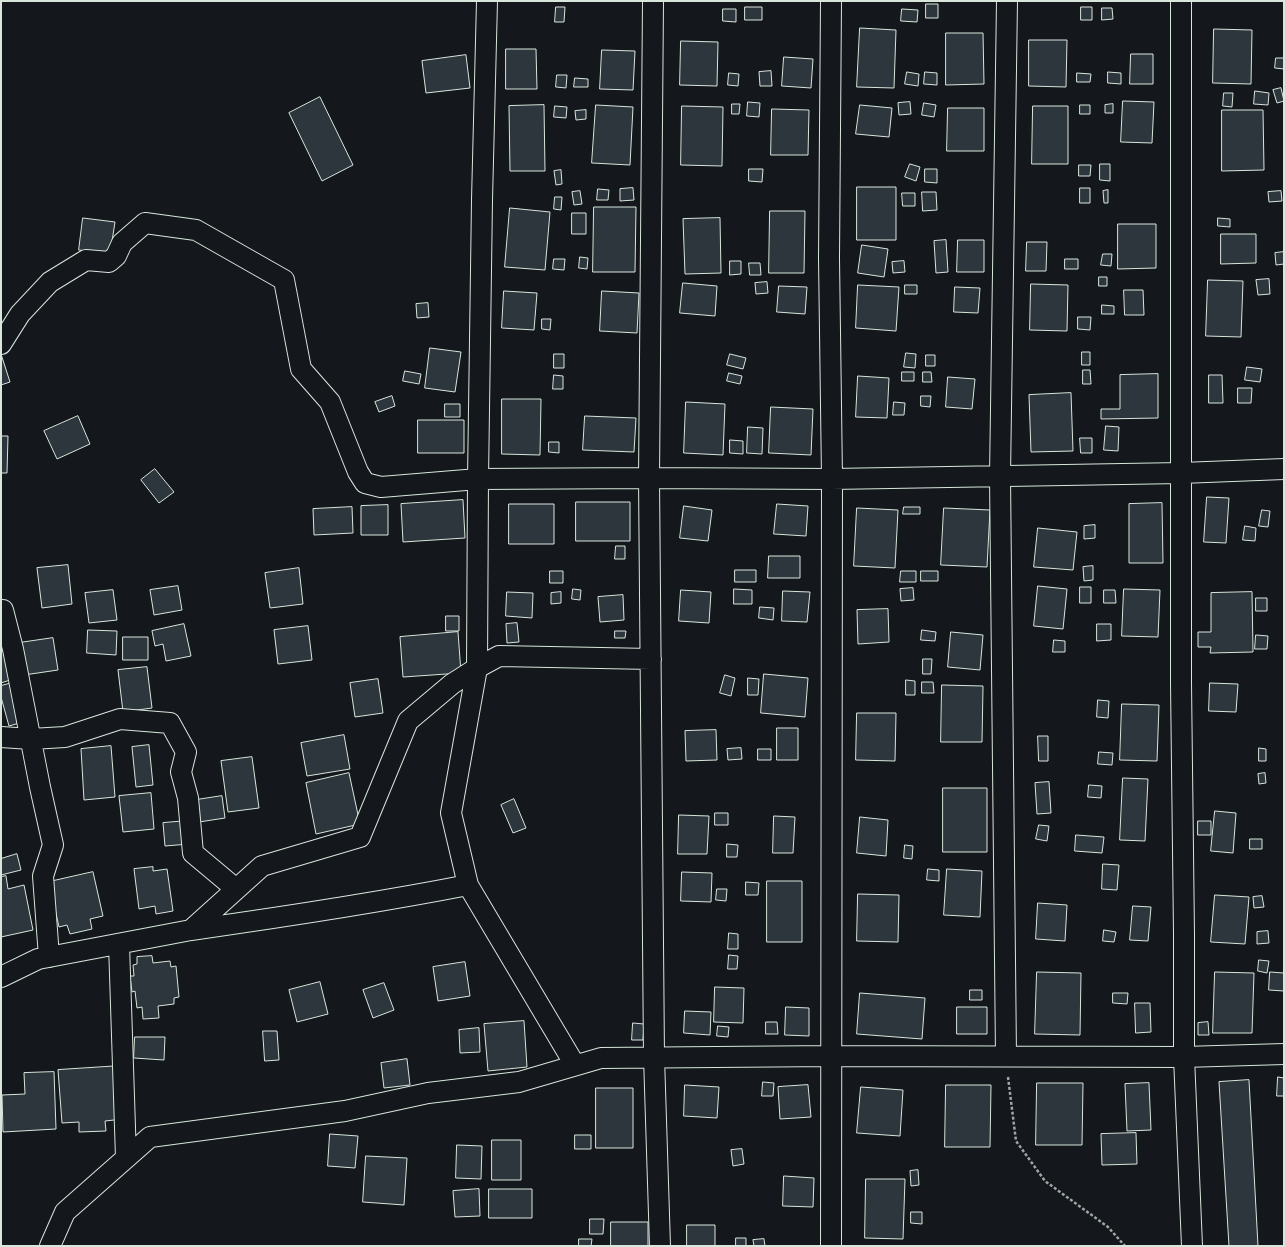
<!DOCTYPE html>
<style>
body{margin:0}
#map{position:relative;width:1285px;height:1247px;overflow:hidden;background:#14181c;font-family:"IBM Plex Sans",sans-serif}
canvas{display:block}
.frame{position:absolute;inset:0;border:2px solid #d8e6dc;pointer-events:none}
</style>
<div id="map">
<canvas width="1285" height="1247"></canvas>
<div class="frame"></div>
</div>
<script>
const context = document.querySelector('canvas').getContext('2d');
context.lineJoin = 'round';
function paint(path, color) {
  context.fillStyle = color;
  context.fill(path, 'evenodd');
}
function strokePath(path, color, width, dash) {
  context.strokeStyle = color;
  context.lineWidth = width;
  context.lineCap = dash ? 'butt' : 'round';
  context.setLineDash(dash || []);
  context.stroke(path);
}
const building = new Path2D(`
 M 926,4 L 938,4 L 938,18 L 926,18 Z
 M 556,7 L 565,7 L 564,22 L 555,22 Z
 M 745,7 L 762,7 L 762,20 L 745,20 Z
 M 1081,7 L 1092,7 L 1092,20 L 1081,20 Z
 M 1102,8 L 1112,8 L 1113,19 L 1102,20 Z
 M 723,9 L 736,9 L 736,22 L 723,21 Z
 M 902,9 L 918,10 L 917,22 L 901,21 Z
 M 860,28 L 896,30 L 894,88 L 857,87 Z
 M 1214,29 L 1252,30 L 1251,84 L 1213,83 Z
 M 946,33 L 983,33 L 984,84 L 946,85 Z
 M 1029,40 L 1067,40 L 1066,87 L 1029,86 Z
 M 681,41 L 718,42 L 717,86 L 680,85 Z
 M 506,49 L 536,49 L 537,89 L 506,89 Z
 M 602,50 L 635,51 L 633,90 L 600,89 Z
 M 1131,54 L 1153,54 L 1153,84 L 1130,84 Z
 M 466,55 L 470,88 L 426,93 L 422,61 Z
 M 784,57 L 813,59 L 811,88 L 782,86 Z
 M 1276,58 L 1284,58 L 1284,69 L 1275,68 Z
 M 771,71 L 772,86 L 760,86 L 759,72 Z
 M 907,72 L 919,74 L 918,86 L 905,84 Z
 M 925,72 L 937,73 L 937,85 L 924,84 Z
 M 1108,72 L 1121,73 L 1121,84 L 1108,83 Z
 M 729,73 L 739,74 L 738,86 L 728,85 Z
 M 1077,73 L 1091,74 L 1090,82 L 1077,82 Z
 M 557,75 L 567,75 L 566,88 L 556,87 Z
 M 575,78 L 588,79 L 588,87 L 574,87 Z
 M 1281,88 L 1284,101 L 1277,103 L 1273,90 Z
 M 1255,91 L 1269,93 L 1268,105 L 1254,104 Z
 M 1224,93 L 1233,93 L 1232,107 L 1223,106 Z
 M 320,97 L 353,165 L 322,181 L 289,113 Z
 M 1123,101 L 1154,102 L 1152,143 L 1121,142 Z
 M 748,102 L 760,103 L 759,117 L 747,116 Z
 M 910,102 L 911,114 L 899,115 L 898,103 Z
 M 924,103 L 936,105 L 934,117 L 922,115 Z
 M 732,104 L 740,104 L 739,114 L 732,114 Z
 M 1113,104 L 1113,113 L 1105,113 L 1105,105 Z
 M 544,105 L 545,171 L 510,171 L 509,106 Z
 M 596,105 L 633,107 L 630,165 L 592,163 Z
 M 860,105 L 892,108 L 889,137 L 856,134 Z
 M 1080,105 L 1090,105 L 1090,114 L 1080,114 Z
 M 555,106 L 567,107 L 566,118 L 554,117 Z
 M 682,106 L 723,107 L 722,166 L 681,165 Z
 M 1033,106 L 1068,106 L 1068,164 L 1032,164 Z
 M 948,108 L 984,108 L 984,151 L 947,151 Z
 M 772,109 L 809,110 L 808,155 L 771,155 Z
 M 586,110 L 586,119 L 576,120 L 575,111 Z
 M 1222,110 L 1263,110 L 1264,170 L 1222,171 Z
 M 910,164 L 920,167 L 916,181 L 905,177 Z
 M 1100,164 L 1110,164 L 1110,181 L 1100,180 Z
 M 1079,165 L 1091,165 L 1090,176 L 1079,176 Z
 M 749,169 L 763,169 L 762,182 L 749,181 Z
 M 925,169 L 937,169 L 937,183 L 925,182 Z
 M 561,170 L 562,184 L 556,185 L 554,171 Z
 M 857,187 L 896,187 L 896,240 L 857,240 Z
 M 633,188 L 634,200 L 620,201 L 620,189 Z
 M 1080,188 L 1090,188 L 1090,203 L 1080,203 Z
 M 598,189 L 609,190 L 608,200 L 597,200 Z
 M 1108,190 L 1108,203 L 1104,203 L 1103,191 Z
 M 580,191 L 582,204 L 574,205 L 572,192 Z
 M 1281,191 L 1282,201 L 1269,202 L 1268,192 Z
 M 922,192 L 936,192 L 937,210 L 923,211 Z
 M 902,193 L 915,193 L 915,206 L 903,206 Z
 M 555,197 L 562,197 L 561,210 L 554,209 Z
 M 594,207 L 636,207 L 635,272 L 593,272 Z
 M 510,208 L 550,212 L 545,270 L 505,267 Z
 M 770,211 L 805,211 L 804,273 L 769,273 Z
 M 572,213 L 586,213 L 586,234 L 572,234 Z
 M 83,218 L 115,222 L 110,254 L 79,250 Z
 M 720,218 L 721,273 L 685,274 L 683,219 Z
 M 1218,218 L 1230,219 L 1230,227 L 1218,226 Z
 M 1118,224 L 1156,224 L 1156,268 L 1118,269 Z
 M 1221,234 L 1256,234 L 1256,263 L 1221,264 Z
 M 946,240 L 948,272 L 936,273 L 934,241 Z
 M 958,240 L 984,240 L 984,272 L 957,272 Z
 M 1027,242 L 1047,242 L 1046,271 L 1026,271 Z
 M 862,245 L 888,249 L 884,277 L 858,273 Z
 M 1284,252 L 1284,264 L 1276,265 L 1275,253 Z
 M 1103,254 L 1112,254 L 1111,266 L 1101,265 Z
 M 580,257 L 588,258 L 587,269 L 579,268 Z
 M 554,259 L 565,259 L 564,270 L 553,269 Z
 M 1065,259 L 1078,259 L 1078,269 L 1065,269 Z
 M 730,261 L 741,261 L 741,274 L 730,275 Z
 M 904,261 L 905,272 L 893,273 L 892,262 Z
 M 749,263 L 760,263 L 761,275 L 750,275 Z
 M 1099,277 L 1107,277 L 1107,286 L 1099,286 Z
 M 1269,279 L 1270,294 L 1258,295 L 1256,280 Z
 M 1208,280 L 1243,281 L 1241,337 L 1206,336 Z
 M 767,282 L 768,293 L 756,294 L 755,283 Z
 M 683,283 L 717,286 L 715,316 L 680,313 Z
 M 1031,284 L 1068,285 L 1067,331 L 1030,330 Z
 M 858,285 L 899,287 L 896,331 L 856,328 Z
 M 905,285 L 917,285 L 917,294 L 905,294 Z
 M 779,286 L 807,287 L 805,314 L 777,312 Z
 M 955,287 L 980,288 L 978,313 L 954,312 Z
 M 1124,290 L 1143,290 L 1144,315 L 1125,315 Z
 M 504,291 L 537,293 L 534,330 L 502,328 Z
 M 602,291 L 639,293 L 637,333 L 600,331 Z
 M 428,303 L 429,317 L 417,318 L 416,304 Z
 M 1102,305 L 1114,306 L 1114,314 L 1102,314 Z
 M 1078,317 L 1091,317 L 1090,330 L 1078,329 Z
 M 542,319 L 551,319 L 550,330 L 542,329 Z
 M 430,348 L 461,352 L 455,392 L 425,388 Z
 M 1082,352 L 1090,352 L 1090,365 L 1082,365 Z
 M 906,353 L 916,354 L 915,368 L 904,367 Z
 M 1,354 L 10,382 L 1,385 Z
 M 554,354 L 564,354 L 564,368 L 554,368 Z
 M 730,354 L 746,358 L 743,369 L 727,365 Z
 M 926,355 L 935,355 L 935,366 L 926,366 Z
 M 1247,367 L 1262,369 L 1260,382 L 1245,380 Z
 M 1083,370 L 1090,370 L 1091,384 L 1083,384 Z
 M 405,371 L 421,374 L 419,384 L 403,381 Z
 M 902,372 L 914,372 L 914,381 L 902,381 Z
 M 923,372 L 931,372 L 932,382 L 923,382 Z
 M 729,373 L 742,376 L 740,384 L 727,381 Z
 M 1158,374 L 1158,418 L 1101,419 L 1101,409 L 1120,409 L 1120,375 Z
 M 554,375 L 563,376 L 563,389 L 553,389 Z
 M 1209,375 L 1222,375 L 1223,403 L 1209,403 Z
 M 858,376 L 889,378 L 887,418 L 856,417 Z
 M 948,377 L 975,379 L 972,409 L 946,407 Z
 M 1238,388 L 1252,388 L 1251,403 L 1238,403 Z
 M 1071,393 L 1073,451 L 1031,452 L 1029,395 Z
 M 392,396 L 395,406 L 379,412 L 375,402 Z
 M 921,396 L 931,396 L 930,407 L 921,406 Z
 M 502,399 L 541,399 L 540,455 L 502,454 Z
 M 686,402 L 725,404 L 723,455 L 684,453 Z
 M 894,402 L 905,403 L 904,415 L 893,415 Z
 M 445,404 L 460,404 L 460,417 L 445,417 Z
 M 771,407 L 813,409 L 811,455 L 769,453 Z
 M 78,416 L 90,444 L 57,459 L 44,431 Z
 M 585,416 L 636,418 L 634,452 L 583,450 Z
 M 418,420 L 464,420 L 464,453 L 418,453 Z
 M 1106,426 L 1119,427 L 1118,451 L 1104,450 Z
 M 748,427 L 763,428 L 762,454 L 747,453 Z
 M 1,436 L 8,436 L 7,473 L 1,473 Z
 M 1080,438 L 1092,438 L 1092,453 L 1081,453 Z
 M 730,440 L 743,441 L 743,454 L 730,453 Z
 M 549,442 L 559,442 L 559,453 L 549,452 Z
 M 155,469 L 174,492 L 159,503 L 141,480 Z
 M 1207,497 L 1229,498 L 1226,543 L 1204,542 Z
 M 463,500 L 465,538 L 403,542 L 401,504 Z
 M 576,502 L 630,502 L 630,541 L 576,541 Z
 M 1162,503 L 1163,563 L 1129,563 L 1129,504 Z
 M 509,504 L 554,504 L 554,544 L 509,544 Z
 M 777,504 L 808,506 L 806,536 L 774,534 Z
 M 388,505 L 388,535 L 361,535 L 361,506 Z
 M 684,506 L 712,510 L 708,541 L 680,538 Z
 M 352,507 L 353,533 L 314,535 L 313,509 Z
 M 904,507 L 920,507 L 920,514 L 903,514 Z
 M 857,508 L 898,510 L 895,568 L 854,566 Z
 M 944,508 L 990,510 L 987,567 L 941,565 Z
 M 1262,510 L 1270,511 L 1268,527 L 1259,526 Z
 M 1095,525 L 1095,538 L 1084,539 L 1084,526 Z
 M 1245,526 L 1256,528 L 1255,541 L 1243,540 Z
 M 1038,528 L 1077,532 L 1073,570 L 1034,567 Z
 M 616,546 L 625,546 L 625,559 L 615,559 Z
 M 769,556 L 800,556 L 800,578 L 768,578 Z
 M 68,565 L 72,604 L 42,608 L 37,568 Z
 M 1093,566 L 1093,580 L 1084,581 L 1083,567 Z
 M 299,568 L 303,604 L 270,608 L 265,573 Z
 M 735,570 L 756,570 L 756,582 L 735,582 Z
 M 550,571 L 563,571 L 563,583 L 550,583 Z
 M 901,571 L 916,571 L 916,582 L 900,582 Z
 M 921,571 L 938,571 L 938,581 L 921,581 Z
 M 178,586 L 182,610 L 154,615 L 150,590 Z
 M 1038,586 L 1067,589 L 1063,629 L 1034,626 Z
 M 1080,587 L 1091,587 L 1091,603 L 1080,603 Z
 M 913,588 L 914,600 L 901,601 L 900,589 Z
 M 573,589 L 581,590 L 580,600 L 572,599 Z
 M 734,589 L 752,590 L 752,604 L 734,604 Z
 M 1124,589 L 1160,590 L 1158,637 L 1122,636 Z
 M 113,590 L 117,620 L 89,623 L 85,593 Z
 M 681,590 L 711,592 L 709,623 L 679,621 Z
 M 1104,590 L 1115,590 L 1116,603 L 1104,603 Z
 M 783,591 L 810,592 L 807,622 L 782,621 Z
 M 507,592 L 533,593 L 532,618 L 506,616 Z
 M 561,592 L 561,603 L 551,604 L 551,593 Z
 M 1252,592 L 1253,652 L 1210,653 L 1211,647 L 1198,647 L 1198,632 L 1211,632 L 1211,593 Z
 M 623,595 L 624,620 L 600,622 L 598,597 Z
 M 1256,598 L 1267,598 L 1267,611 L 1256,611 Z
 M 760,607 L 774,608 L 773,620 L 759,618 Z
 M 888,609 L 889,642 L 858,644 L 857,610 Z
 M 446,616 L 459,616 L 459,631 L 446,631 Z
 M 517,623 L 519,642 L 507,643 L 506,624 Z
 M 184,624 L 191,656 L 166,661 L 163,644 L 155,646 L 152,631 Z
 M 1097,624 L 1111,624 L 1111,640 L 1097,641 Z
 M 308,626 L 312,660 L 278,664 L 274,630 Z
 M 88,630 L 117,631 L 116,655 L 87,653 Z
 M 922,630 L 936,632 L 935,641 L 921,640 Z
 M 615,631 L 626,631 L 625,638 L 615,638 Z
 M 458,632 L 461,673 L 403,677 L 400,637 Z
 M 951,632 L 983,635 L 980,670 L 948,667 Z
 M 1256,635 L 1268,636 L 1267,649 L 1255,649 Z
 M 123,637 L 148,637 L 148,660 L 123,660 Z
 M 53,638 L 58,670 L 24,675 L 19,643 Z
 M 1054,640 L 1065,641 L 1065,652 L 1053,652 Z
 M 1,642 L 10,680 L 1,683 Z
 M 923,659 L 932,659 L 931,674 L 923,674 Z
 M 147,667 L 152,708 L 123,712 L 118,670 Z
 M 764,674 L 808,678 L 805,717 L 761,713 Z
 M 725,675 L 735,678 L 731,696 L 720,693 Z
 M 748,678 L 759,679 L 758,695 L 748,695 Z
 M 378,679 L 383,713 L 355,717 L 350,683 Z
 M 906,680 L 915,681 L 915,695 L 906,695 Z
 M 922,682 L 933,682 L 934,693 L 922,693 Z
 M 12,683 L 23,722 L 9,726 L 1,697 L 1,686 Z
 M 1210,683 L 1238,684 L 1236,712 L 1209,711 Z
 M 942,685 L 983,686 L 982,742 L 941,742 Z
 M 1098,700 L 1109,701 L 1108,718 L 1097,717 Z
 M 1122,704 L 1159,705 L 1157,761 L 1120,760 Z
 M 857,713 L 896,713 L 895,761 L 856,760 Z
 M 777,728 L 798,728 L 798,760 L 777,760 Z
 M 716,730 L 717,760 L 686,761 L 685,731 Z
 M 344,735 L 350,769 L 307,776 L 301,743 Z
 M 1038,736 L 1048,736 L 1048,761 L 1039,761 Z
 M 149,745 L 153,785 L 136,787 L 132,747 Z
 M 111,746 L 115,797 L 84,800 L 81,749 Z
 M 741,748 L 742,759 L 728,760 L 727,749 Z
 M 1259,748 L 1266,749 L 1266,761 L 1259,761 Z
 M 758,749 L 771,749 L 771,760 L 758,760 Z
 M 1099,752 L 1113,753 L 1112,765 L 1098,764 Z
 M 252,757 L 259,808 L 228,812 L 221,761 Z
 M 349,773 L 360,824 L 316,834 L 306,783 Z
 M 1265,773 L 1266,783 L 1259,784 L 1258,774 Z
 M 1123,778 L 1148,779 L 1145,841 L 1120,840 Z
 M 1049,782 L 1051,813 L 1037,814 L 1035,783 Z
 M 1089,785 L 1102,786 L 1101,798 L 1088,797 Z
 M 943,788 L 987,788 L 987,852 L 943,852 Z
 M 151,793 L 154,829 L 123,832 L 119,796 Z
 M 222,796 L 225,818 L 199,822 L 196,800 Z
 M 514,799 L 526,828 L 513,833 L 501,805 Z
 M 1215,811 L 1236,813 L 1233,853 L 1211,851 Z
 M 715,813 L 728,813 L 728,825 L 715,825 Z
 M 679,815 L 709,816 L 707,854 L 678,854 Z
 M 774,816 L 795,817 L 793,853 L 773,853 Z
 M 860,817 L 888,820 L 886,856 L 857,853 Z
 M 187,821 L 189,844 L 165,846 L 163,823 Z
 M 1198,821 L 1211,821 L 1211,835 L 1198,835 Z
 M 1039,825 L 1049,826 L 1047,841 L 1036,839 Z
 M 1076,835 L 1104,837 L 1102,853 L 1075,851 Z
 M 1250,839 L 1262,839 L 1262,849 L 1250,849 Z
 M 727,844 L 738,845 L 737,857 L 727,857 Z
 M 905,845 L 913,846 L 912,859 L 904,858 Z
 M 17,854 L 21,870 L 1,875 L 1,859 Z
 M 1103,864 L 1119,865 L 1117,890 L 1102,889 Z
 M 153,867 L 153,871 L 167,869 L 173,911 L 156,914 L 155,906 L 139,909 L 134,869 Z
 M 928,869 L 939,870 L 939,881 L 927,880 Z
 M 947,869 L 982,871 L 980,917 L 944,915 Z
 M 93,872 L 103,916 L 90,919 L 92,929 L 70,934 L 67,925 L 59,927 L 49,882 Z
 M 682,872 L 712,873 L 711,902 L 681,901 Z
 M 6,876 L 8,889 L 24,885 L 33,930 L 1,937 L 1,877 Z
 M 767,881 L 802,881 L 802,942 L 767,942 Z
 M 746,882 L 759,883 L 758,895 L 746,895 Z
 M 717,889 L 727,889 L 726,901 L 716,900 Z
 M 858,894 L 899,895 L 898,942 L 857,941 Z
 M 1215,895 L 1249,897 L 1245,944 L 1211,942 Z
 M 1262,896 L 1264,907 L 1254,908 L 1253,897 Z
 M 1038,903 L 1067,905 L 1065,941 L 1036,939 Z
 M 1133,906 L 1151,907 L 1148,941 L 1130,940 Z
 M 1104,930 L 1116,932 L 1114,942 L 1103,941 Z
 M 1268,931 L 1269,943 L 1257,944 L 1257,932 Z
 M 729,933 L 738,934 L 738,949 L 728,949 Z
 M 729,955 L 738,956 L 737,969 L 728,969 Z
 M 152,956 L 153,963 L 170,961 L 171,967 L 176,966 L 179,997 L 174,998 L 174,1004 L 158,1006 L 159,1018 L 143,1019 L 142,1007 L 137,1008 L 135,991 L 132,992 L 130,976 L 134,976 L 133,965 L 137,964 L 137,957 Z
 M 1259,960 L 1269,961 L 1267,973 L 1258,971 Z
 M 465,962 L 470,996 L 438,1001 L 433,967 Z
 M 1037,972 L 1081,973 L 1080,1035 L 1035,1034 Z
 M 1215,972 L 1254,973 L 1252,1033 L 1213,1033 Z
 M 1270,972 L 1284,973 L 1284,991 L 1269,990 Z
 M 320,982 L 328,1014 L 297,1022 L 289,990 Z
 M 384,983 L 394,1010 L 373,1018 L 363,990 Z
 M 715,987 L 744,988 L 743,1023 L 714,1022 Z
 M 970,990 L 982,990 L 982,1000 L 970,1000 Z
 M 860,993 L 925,998 L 922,1039 L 857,1034 Z
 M 1113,993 L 1128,993 L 1127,1004 L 1113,1003 Z
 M 1135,1003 L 1150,1003 L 1151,1032 L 1136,1033 Z
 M 786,1007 L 809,1008 L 809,1036 L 785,1035 Z
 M 957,1007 L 987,1007 L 987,1034 L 957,1034 Z
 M 685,1011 L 711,1012 L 710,1035 L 684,1033 Z
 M 524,1021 L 527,1067 L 488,1071 L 484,1024 Z
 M 766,1022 L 777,1022 L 778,1034 L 766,1034 Z
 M 1208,1022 L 1209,1035 L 1198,1035 L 1198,1023 Z
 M 633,1023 L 644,1024 L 643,1040 L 632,1040 Z
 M 718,1026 L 729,1027 L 728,1037 L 717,1036 Z
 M 479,1028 L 480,1052 L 460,1053 L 459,1030 Z
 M 263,1031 L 277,1031 L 279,1060 L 265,1061 Z
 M 135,1037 L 165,1037 L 164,1060 L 134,1058 Z
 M 407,1059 L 410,1085 L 384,1088 L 381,1063 Z
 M 120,1066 L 123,1119 L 105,1121 L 106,1131 L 79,1132 L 79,1122 L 62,1123 L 58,1070 Z
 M 54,1072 L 56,1129 L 3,1132 L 2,1095 L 25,1094 L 24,1073 Z
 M 1278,1077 L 1284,1078 L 1284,1096 L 1277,1096 Z
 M 1249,1080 L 1258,1246 L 1229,1246 L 1219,1082 Z
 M 763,1082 L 774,1083 L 773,1096 L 762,1096 Z
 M 1037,1083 L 1083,1083 L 1082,1145 L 1036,1145 Z
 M 1149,1083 L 1151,1130 L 1127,1131 L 1125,1084 Z
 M 685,1085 L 719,1087 L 717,1118 L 684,1116 Z
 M 808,1085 L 811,1117 L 780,1119 L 778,1087 Z
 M 946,1085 L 991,1085 L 990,1147 L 945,1147 Z
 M 861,1087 L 903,1090 L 900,1136 L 857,1133 Z
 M 596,1088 L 633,1088 L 633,1148 L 596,1148 Z
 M 1136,1133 L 1137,1164 L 1102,1165 L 1101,1134 Z
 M 330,1134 L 358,1136 L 355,1168 L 328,1166 Z
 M 575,1135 L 591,1135 L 591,1149 L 575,1149 Z
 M 492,1140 L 521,1140 L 521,1180 L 492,1180 Z
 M 457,1145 L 482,1146 L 481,1179 L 456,1178 Z
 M 742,1149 L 744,1164 L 733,1166 L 731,1150 Z
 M 366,1156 L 407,1158 L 404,1205 L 363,1202 Z
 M 918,1170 L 919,1185 L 911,1186 L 910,1171 Z
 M 784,1176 L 814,1178 L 813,1207 L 783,1206 Z
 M 866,1179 L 905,1179 L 903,1239 L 865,1238 Z
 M 479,1189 L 480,1216 L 455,1217 L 453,1191 Z
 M 489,1189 L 532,1189 L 532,1218 L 489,1218 Z
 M 911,1212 L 922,1212 L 922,1224 L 911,1223 Z
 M 590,1219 L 604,1219 L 603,1234 L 590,1234 Z
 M 611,1222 L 648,1222 L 648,1246 L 611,1246 Z
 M 687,1225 L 715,1225 L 715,1246 L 687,1246 Z
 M 736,1238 L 746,1238 L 746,1246 L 736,1246 Z
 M 579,1239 L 592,1239 L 591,1246 L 579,1246 Z
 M 764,1239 L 765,1246 L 754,1246 L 753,1240 Z`);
paint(building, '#2c363c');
strokePath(building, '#d8e6dc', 1);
const minor = new Path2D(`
 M 487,1 L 482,200 L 478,479 L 649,478 L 832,479 L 831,1246
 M 653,1 L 649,478 L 654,1057 L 660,1246
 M 831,1 L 829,258 L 832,479 L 1181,473 L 1181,683 L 1184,934 L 1184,1057 L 1192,1246
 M 1181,1 L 1181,473 L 1284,469
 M 1,344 L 20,314 L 50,282 L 86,260 L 109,262 L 116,256 L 122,243 L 145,223 L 196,230 L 284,280 L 301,369 L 330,402 L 358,472 L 365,483 L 381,487 L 478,479 L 477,668 L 451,813 L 468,885 L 575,1065
 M 1,610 L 3,610 L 13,649 L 40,787 L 53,845 L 43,876 L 49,957
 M 1,737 L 31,739 L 65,737 L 120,719 L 170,723 L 186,752 L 181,772 L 188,798 L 193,853 L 236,889
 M 191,930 C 283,917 376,903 468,885
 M 119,944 L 126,1158
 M 1,977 L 38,959 L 191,930 L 262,866 L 360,837 L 408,721 L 452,684 L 477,668 L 499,656 L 651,659
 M 1006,1056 L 1000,476 L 1007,1
 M 50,1246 L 65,1212 L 150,1137 L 345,1111 L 428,1093 L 519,1082 L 601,1058 L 831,1056 L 1184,1057 L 1284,1054`);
strokePath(minor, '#d8e6dc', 22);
strokePath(new Path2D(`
 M 1008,1077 L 1016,1141 L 1045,1181 L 1108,1227 L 1125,1246`), '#9da8a2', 2.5, [3, 2]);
strokePath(minor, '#14181c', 20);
</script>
